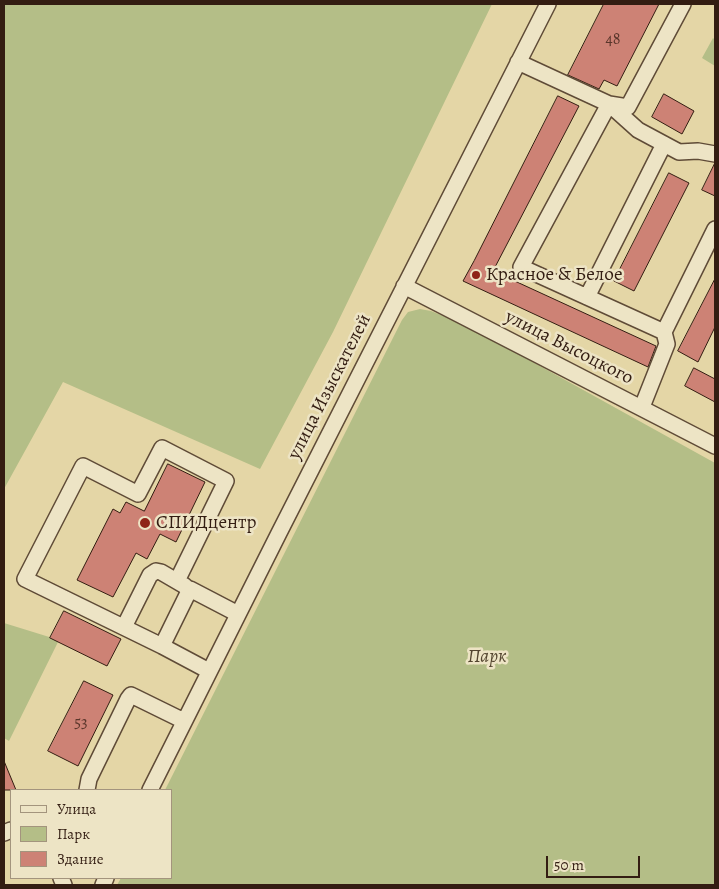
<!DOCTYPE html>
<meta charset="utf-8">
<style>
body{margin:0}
#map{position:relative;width:719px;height:889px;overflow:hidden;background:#e4d6a6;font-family:Alegreya,serif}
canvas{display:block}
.frame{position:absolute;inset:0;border:5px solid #331d12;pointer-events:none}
.legend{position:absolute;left:10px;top:789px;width:162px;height:90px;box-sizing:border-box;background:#ede4c5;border:1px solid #a3947d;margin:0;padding:6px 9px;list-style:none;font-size:15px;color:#331d12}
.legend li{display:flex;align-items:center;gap:10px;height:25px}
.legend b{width:25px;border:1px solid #a3947d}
.scale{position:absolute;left:546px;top:856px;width:94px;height:22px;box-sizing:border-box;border:2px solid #331d12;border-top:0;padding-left:6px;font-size:15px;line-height:18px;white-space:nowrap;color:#331d12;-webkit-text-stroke:4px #ede4c5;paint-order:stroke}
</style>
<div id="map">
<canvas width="719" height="889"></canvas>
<div class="frame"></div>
<ul class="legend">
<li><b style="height:6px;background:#ede4c5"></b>Улица</li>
<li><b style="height:14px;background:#b4be87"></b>Парк</li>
<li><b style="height:14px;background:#cd8275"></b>Здание</li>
</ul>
<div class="scale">50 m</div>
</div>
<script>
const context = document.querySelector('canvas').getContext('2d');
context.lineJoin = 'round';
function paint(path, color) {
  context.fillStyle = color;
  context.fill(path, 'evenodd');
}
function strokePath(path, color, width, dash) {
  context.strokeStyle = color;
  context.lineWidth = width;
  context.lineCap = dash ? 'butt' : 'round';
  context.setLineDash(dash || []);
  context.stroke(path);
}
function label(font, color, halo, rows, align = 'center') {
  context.font = font + ' Alegreya,serif';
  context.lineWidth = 5;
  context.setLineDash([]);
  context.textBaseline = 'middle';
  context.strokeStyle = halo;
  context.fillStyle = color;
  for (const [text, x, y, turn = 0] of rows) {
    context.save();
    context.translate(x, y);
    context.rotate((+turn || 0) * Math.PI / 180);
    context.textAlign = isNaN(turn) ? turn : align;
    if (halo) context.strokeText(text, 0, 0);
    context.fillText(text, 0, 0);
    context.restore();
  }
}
paint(new Path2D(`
 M 4,4 L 492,4 L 333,332 L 260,469 L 63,382 L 4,489 Z
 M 713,38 L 715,40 L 715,66 L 702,58 Z
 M 420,309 L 431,311 L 466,325 L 715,463 L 715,885 L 117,885 L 121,878 L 171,878 L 171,790 L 165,790 L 402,320 L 408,312 Z
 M 4,623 L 59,640 L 9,741 L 4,738 Z`), '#b4be87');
const building = new Path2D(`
 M 604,4 L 659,4 L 617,86 L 604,80 L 599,89 L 568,75 Z
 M 664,94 L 694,111 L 682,134 L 652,117 Z
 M 558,96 L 579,106 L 493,271 L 656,346 L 648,367 L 463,281 L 474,261 Z
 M 715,163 L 715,196 L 702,190 Z
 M 669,173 L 689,183 L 634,291 L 614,281 Z
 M 715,279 L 715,327 L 698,362 L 678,351 Z
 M 694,368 L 715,379 L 715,402 L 685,386 Z
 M 168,464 L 205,482 L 176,542 L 160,534 L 147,559 L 136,553 L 113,597 L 77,580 L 113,509 L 120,513 L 126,502 L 144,511 Z
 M 64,611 L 121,639 L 107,666 L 50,638 Z
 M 84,681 L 113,695 L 78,766 L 48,751 Z
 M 4,761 L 16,790 L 4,790 Z`);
paint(building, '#cd8275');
strokePath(building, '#331d12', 1);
const minor = new Path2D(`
 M 683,4 L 628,107 L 609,104 L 638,130 L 679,152 L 698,151 L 715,154
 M 518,62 L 609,104 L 521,267 L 664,332
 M 404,286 L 715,446
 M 587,297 L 664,144
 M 642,407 L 667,344 L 664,332 L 715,229
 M 177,581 L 226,481 L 162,448 L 138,494 L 83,466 L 25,579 L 162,646 L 209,671
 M 124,627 L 150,575 L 156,571 L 161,572 L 185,586
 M 162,646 L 190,589 L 238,614
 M 87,790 L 89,779 L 128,699 L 131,695 L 184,721
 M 150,790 L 279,533 L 548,4
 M 4,833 L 11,830
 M 61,878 L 64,885
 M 103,885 L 106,878`);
strokePath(minor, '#5f4b37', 18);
strokePath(minor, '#ede4c5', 15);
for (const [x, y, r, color] of [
 [476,275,5,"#8f2418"],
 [145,523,6,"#8f2418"]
]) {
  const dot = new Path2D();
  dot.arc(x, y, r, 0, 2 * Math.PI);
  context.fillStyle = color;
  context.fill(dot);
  strokePath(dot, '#ede4c5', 2);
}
label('16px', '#5a362b', null, [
 ["48",613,40],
 ["53",81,723]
]);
label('19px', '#331d12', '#ede4c5', [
 ["Красное & Белое",486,275],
 ["СПИДцентр",156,523]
], 'left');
label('19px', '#331d12', '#ede4c5', [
 ["улица Высоцкого",569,348,27],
 ["улица Изыскателей",330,387,-63]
]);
label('italic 19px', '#53452f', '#ede4c5', [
 ["Парк",487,657]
]);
</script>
